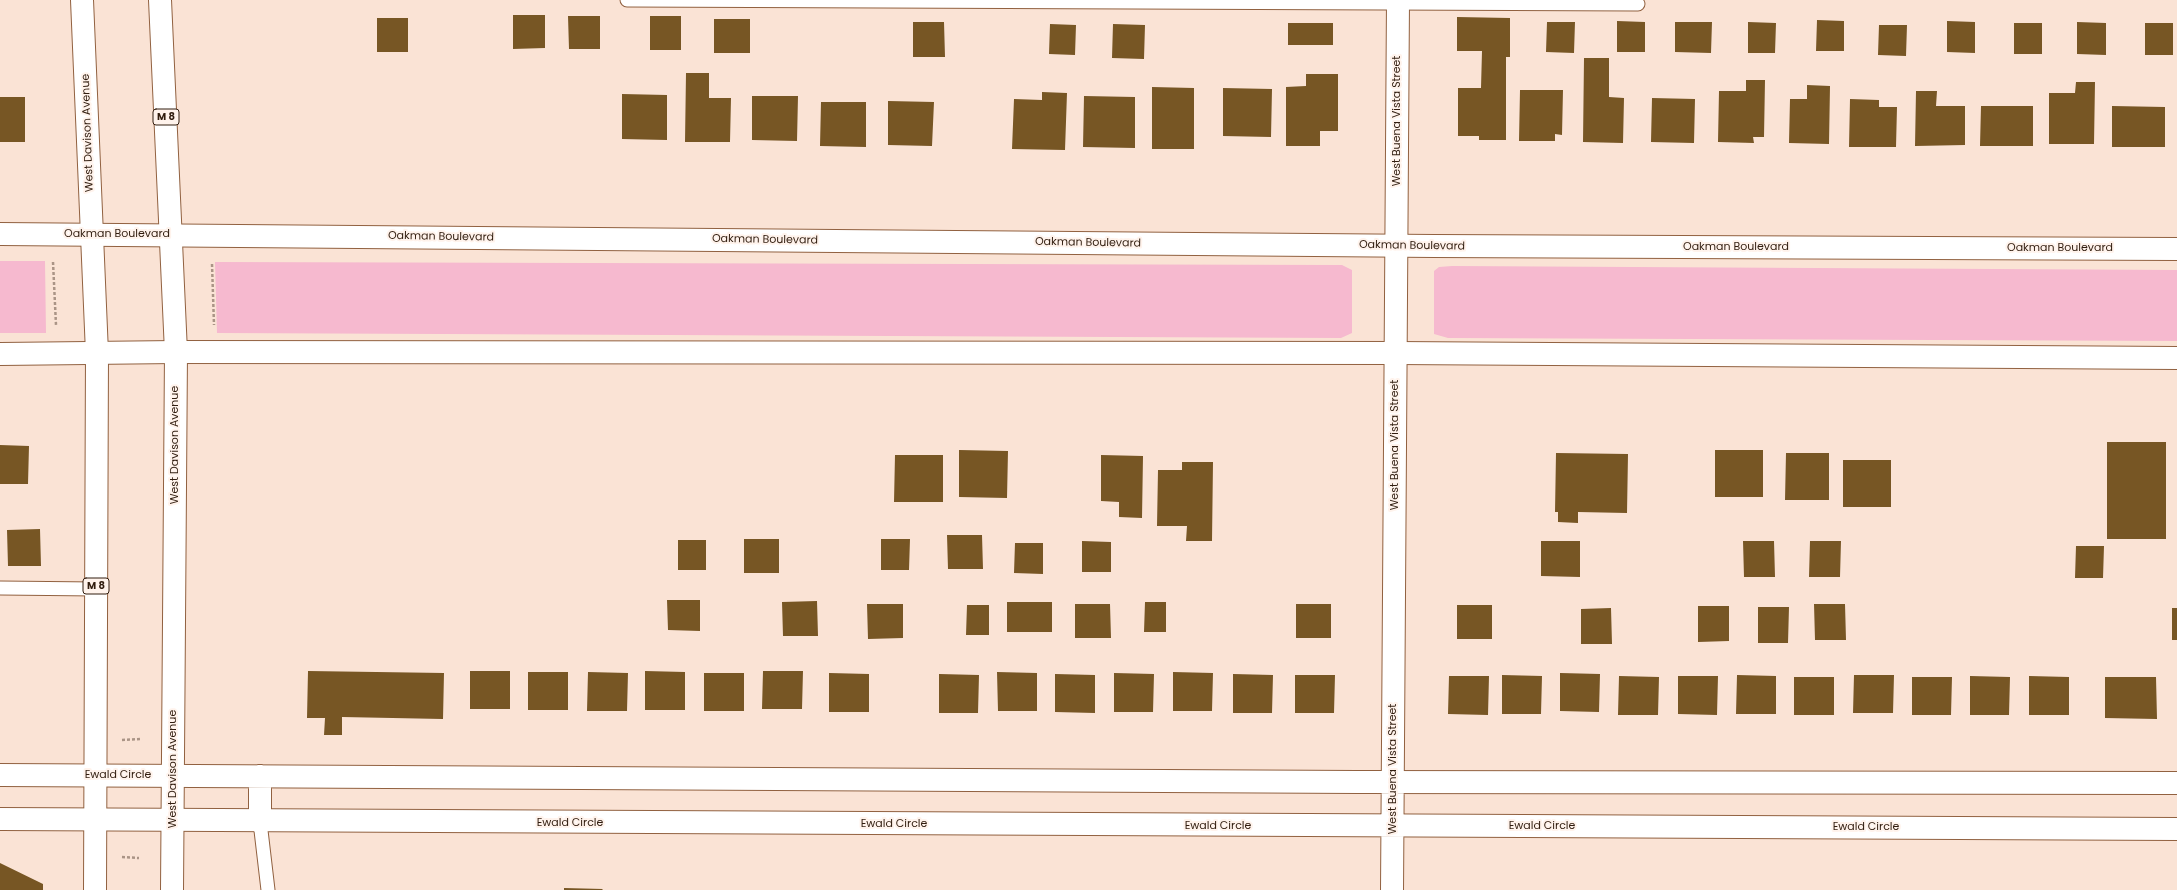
<!DOCTYPE html>
<style>
body{margin:0}
canvas{display:block;background:#fae3d5}
</style>
<canvas width="2177" height="890"></canvas>
<script>
const context = document.querySelector('canvas').getContext('2d');
context.lineJoin = 'round';
function paint(path, color) {
  context.fillStyle = color;
  context.fill(path, 'evenodd');
}
function strokePath(path, color, width, dash) {
  context.strokeStyle = color;
  context.lineWidth = width;
  context.lineCap = dash ? 'butt' : 'round';
  context.setLineDash(dash || []);
  context.stroke(path);
}
function label(font, color, halo, rows, align = 'center') {
  context.font = font + ' Poppins,sans-serif';
  context.lineWidth = 4;
  context.setLineDash([]);
  context.textBaseline = 'middle';
  context.strokeStyle = halo;
  context.fillStyle = color;
  for (const [text, x, y, turn = 0] of rows) {
    context.save();
    context.translate(x, y);
    context.rotate((+turn || 0) * Math.PI / 180);
    context.textAlign = isNaN(turn) ? turn : align;
    if (halo) context.strokeText(text, 0, 0);
    context.fillText(text, 0, 0);
    context.restore();
  }
}
paint(new Path2D(`
 M 0,261 L 45,261 L 46,333 L 0,333 Z
 M 215,262 L 1342,265 L 1352,270 L 1352,333 L 1341,338 L 217,333 Z
 M 1452,266 L 2177,270 L 2177,341 L 1448,338 L 1434,334 L 1434,271 L 1439,267 Z`), '#f6b9cf');
paint(new Path2D(`
 M 513,15 L 545,15 L 545,48 L 513,49 Z
 M 568,16 L 600,16 L 600,49 L 569,49 Z
 M 650,16 L 681,16 L 681,50 L 650,50 Z
 M 1457,17 L 1510,18 L 1510,57 L 1506,57 L 1506,140 L 1479,140 L 1479,136 L 1458,136 L 1458,88 L 1481,88 L 1482,51 L 1457,51 Z
 M 377,18 L 408,18 L 408,52 L 377,52 Z
 M 714,19 L 750,19 L 750,53 L 714,53 Z
 M 1817,20 L 1844,21 L 1844,51 L 1816,51 Z
 M 1617,21 L 1645,22 L 1645,52 L 1617,52 Z
 M 1947,21 L 1975,22 L 1975,53 L 1947,52 Z
 M 913,22 L 944,22 L 945,57 L 913,57 Z
 M 1547,22 L 1575,22 L 1574,53 L 1546,52 Z
 M 1675,22 L 1712,22 L 1711,53 L 1675,52 Z
 M 1748,22 L 1776,23 L 1775,53 L 1748,53 Z
 M 2077,22 L 2106,23 L 2106,55 L 2077,54 Z
 M 1288,23 L 1333,23 L 1333,45 L 1288,45 Z
 M 2014,23 L 2042,23 L 2042,54 L 2014,54 Z
 M 2145,23 L 2173,23 L 2173,55 L 2145,55 Z
 M 1050,24 L 1076,25 L 1075,55 L 1049,54 Z
 M 1113,24 L 1145,25 L 1144,59 L 1112,58 Z
 M 1879,25 L 1907,25 L 1906,56 L 1878,55 Z
 M 1584,58 L 1609,58 L 1609,97 L 1624,98 L 1623,143 L 1583,142 Z
 M 686,73 L 709,73 L 709,98 L 731,98 L 730,142 L 685,142 Z
 M 1306,74 L 1338,74 L 1338,131 L 1320,131 L 1320,146 L 1286,146 L 1286,87 L 1306,86 Z
 M 1746,80 L 1765,80 L 1764,137 L 1753,137 L 1754,143 L 1718,142 L 1719,91 L 1746,91 Z
 M 2076,82 L 2095,82 L 2094,144 L 2049,144 L 2049,93 L 2075,93 Z
 M 1807,85 L 1830,86 L 1829,144 L 1789,143 L 1790,99 L 1807,99 Z
 M 1152,87 L 1194,88 L 1194,149 L 1152,149 Z
 M 1223,88 L 1272,89 L 1271,137 L 1223,136 Z
 M 1520,90 L 1563,90 L 1562,135 L 1555,134 L 1555,141 L 1519,141 Z
 M 1916,91 L 1937,91 L 1936,106 L 1965,106 L 1965,145 L 1915,146 Z
 M 1042,92 L 1067,93 L 1065,150 L 1012,149 L 1014,99 L 1042,100 Z
 M 622,94 L 667,95 L 667,140 L 622,139 Z
 M 752,96 L 798,96 L 797,141 L 752,140 Z
 M 1084,96 L 1135,97 L 1135,148 L 1083,147 Z
 M 0,97 L 25,97 L 25,142 L 0,142 Z
 M 1652,98 L 1695,99 L 1694,143 L 1651,142 Z
 M 1850,99 L 1879,100 L 1879,107 L 1897,107 L 1896,147 L 1849,147 Z
 M 888,101 L 934,102 L 932,146 L 888,145 Z
 M 821,102 L 866,102 L 866,147 L 820,146 Z
 M 1981,106 L 2033,106 L 2033,146 L 1980,146 Z
 M 2112,106 L 2165,107 L 2165,147 L 2112,147 Z
 M 2107,442 L 2166,442 L 2166,539 L 2107,539 Z
 M 0,445 L 29,446 L 28,484 L 0,484 Z
 M 959,450 L 1008,451 L 1007,498 L 959,497 Z
 M 1715,450 L 1763,450 L 1763,497 L 1715,497 Z
 M 1556,453 L 1628,454 L 1627,513 L 1578,512 L 1578,523 L 1558,522 L 1558,512 L 1555,512 Z
 M 1786,453 L 1829,453 L 1829,500 L 1785,500 Z
 M 895,455 L 943,455 L 943,502 L 894,502 Z
 M 1101,455 L 1143,456 L 1142,518 L 1119,517 L 1119,502 L 1101,501 Z
 M 1843,460 L 1891,460 L 1891,507 L 1843,507 Z
 M 1182,462 L 1213,462 L 1212,541 L 1186,541 L 1187,526 L 1157,526 L 1158,470 L 1182,470 Z
 M 40,529 L 41,566 L 8,566 L 7,530 Z
 M 947,535 L 982,535 L 983,569 L 948,569 Z
 M 744,539 L 779,539 L 779,573 L 744,573 Z
 M 881,539 L 910,539 L 909,570 L 881,570 Z
 M 678,540 L 706,540 L 706,570 L 678,570 Z
 M 1082,541 L 1111,542 L 1111,572 L 1082,572 Z
 M 1541,541 L 1580,541 L 1580,577 L 1541,576 Z
 M 1743,541 L 1774,541 L 1775,577 L 1744,577 Z
 M 1810,541 L 1841,541 L 1840,577 L 1809,577 Z
 M 1015,543 L 1043,543 L 1043,574 L 1014,573 Z
 M 2076,546 L 2104,546 L 2103,578 L 2075,578 Z
 M 667,600 L 700,600 L 700,631 L 668,630 Z
 M 817,601 L 818,636 L 783,636 L 782,602 Z
 M 1007,602 L 1052,602 L 1052,632 L 1007,632 Z
 M 1145,602 L 1166,602 L 1166,632 L 1144,632 Z
 M 867,604 L 903,604 L 903,638 L 868,639 Z
 M 1075,604 L 1110,604 L 1111,638 L 1075,638 Z
 M 1296,604 L 1331,604 L 1331,638 L 1296,638 Z
 M 1814,604 L 1845,604 L 1846,640 L 1815,640 Z
 M 967,605 L 989,605 L 989,635 L 966,635 Z
 M 1457,605 L 1492,605 L 1492,639 L 1457,639 Z
 M 1698,606 L 1729,606 L 1729,641 L 1698,642 Z
 M 1758,607 L 1789,607 L 1788,643 L 1758,643 Z
 M 1611,608 L 1612,644 L 1581,644 L 1581,609 Z
 M 2172,608 L 2177,608 L 2177,640 L 2172,640 Z
 M 308,671 L 444,673 L 443,719 L 342,717 L 342,735 L 324,735 L 325,718 L 307,718 Z
 M 470,671 L 510,671 L 510,709 L 470,709 Z
 M 645,671 L 685,672 L 685,710 L 645,710 Z
 M 763,671 L 803,671 L 802,709 L 762,709 Z
 M 528,672 L 568,672 L 568,710 L 528,710 Z
 M 588,672 L 628,673 L 627,711 L 587,711 Z
 M 997,672 L 1037,673 L 1037,711 L 998,711 Z
 M 1173,672 L 1213,673 L 1212,711 L 1173,711 Z
 M 704,673 L 744,673 L 744,711 L 704,711 Z
 M 829,673 L 869,674 L 869,712 L 829,712 Z
 M 1114,673 L 1154,674 L 1153,712 L 1114,712 Z
 M 1560,673 L 1600,674 L 1599,712 L 1560,711 Z
 M 939,674 L 979,675 L 978,713 L 939,713 Z
 M 1055,674 L 1095,675 L 1095,713 L 1055,712 Z
 M 1233,674 L 1273,675 L 1272,713 L 1233,713 Z
 M 1295,675 L 1335,675 L 1334,713 L 1295,713 Z
 M 1502,675 L 1542,676 L 1541,714 L 1502,714 Z
 M 1737,675 L 1776,676 L 1776,714 L 1736,714 Z
 M 1854,675 L 1894,675 L 1893,713 L 1853,713 Z
 M 1449,676 L 1489,676 L 1488,715 L 1448,714 Z
 M 1619,676 L 1659,677 L 1658,715 L 1618,715 Z
 M 1678,676 L 1718,676 L 1717,715 L 1678,714 Z
 M 1970,676 L 2010,677 L 2009,715 L 1970,715 Z
 M 2029,676 L 2069,677 L 2069,715 L 2029,715 Z
 M 1794,677 L 1834,677 L 1834,715 L 1794,715 Z
 M 1912,677 L 1952,677 L 1951,715 L 1912,715 Z
 M 2105,677 L 2156,677 L 2157,719 L 2105,718 Z
 M 0,863 L 43,884 L 43,890 L 0,890 Z
 M 564,888 L 603,889 L 602,890 L 564,890 Z`), '#775624');
const lane = new Path2D(`
 M 627,0 L 1638,4
 M 0,588 L 96,589
 M 260,822 L 268,890`);
const street = new Path2D(`
 M 0,775 L 1357,782 L 2177,783
 M 0,819 L 2177,829
 M 260,822 L 260,776
 M 1392,890 L 1398,0`);
const secondary = new Path2D(`
 M 0,234 L 1434,246 L 2177,249
 M 0,354 L 176,352 L 1396,353 L 2177,358`);
const highway = new Path2D(`
 M 82,0 L 97,353 L 95,890
 M 160,0 L 176,352 L 172,890`);
strokePath(lane, '#916140', 15);
strokePath(street, '#916140', 24);
strokePath(secondary, '#916140', 24);
strokePath(highway, '#916140', 24);
strokePath(new Path2D(`
 M 53,262 L 56,325
 M 212,264 L 214,325
 M 122,740 L 142,739
 M 122,857 L 139,858`), '#aa9486', 2.5, [3, 2]);
strokePath(lane, '#fff', 13);
strokePath(street, '#fff', 22);
strokePath(secondary, '#fff', 22);
strokePath(highway, '#fff', 22);
for (const [x, y, w] of [
 [166,117,26],
 [96,586,26]
]) {
  const box = new Path2D();
  box.roundRect(x - w / 2, y - 8, w, 16, 3);
  context.fillStyle = '#fff3ec';
  context.fill(box);
  strokePath(box, '#311d0f', 1);
}
label('bold 10px', '#311d0f', null, [
 ["M 8",166,117],
 ["M 8",96,586]
]);
label('11px', '#311d0f', '#fff3ec', [
 ["West Buena Vista Street",1397,121,-90],
 ["West Davison Avenue",88,133,-92],
 ["Oakman Boulevard",117,234],
 ["Oakman Boulevard",441,237,1],
 ["Oakman Boulevard",765,240,1],
 ["Oakman Boulevard",1088,243,1],
 ["Oakman Boulevard",1412,246,1],
 ["Oakman Boulevard",1736,247],
 ["Oakman Boulevard",2060,248],
 ["West Davison Avenue",175,445,-90],
 ["West Buena Vista Street",1395,445,-90],
 ["West Davison Avenue",173,769,-90],
 ["West Buena Vista Street",1393,769,-90],
 ["Ewald Circle",118,775],
 ["Ewald Circle",570,823],
 ["Ewald Circle",894,824],
 ["Ewald Circle",1218,826],
 ["Ewald Circle",1542,826],
 ["Ewald Circle",1866,827]
]);
</script>
